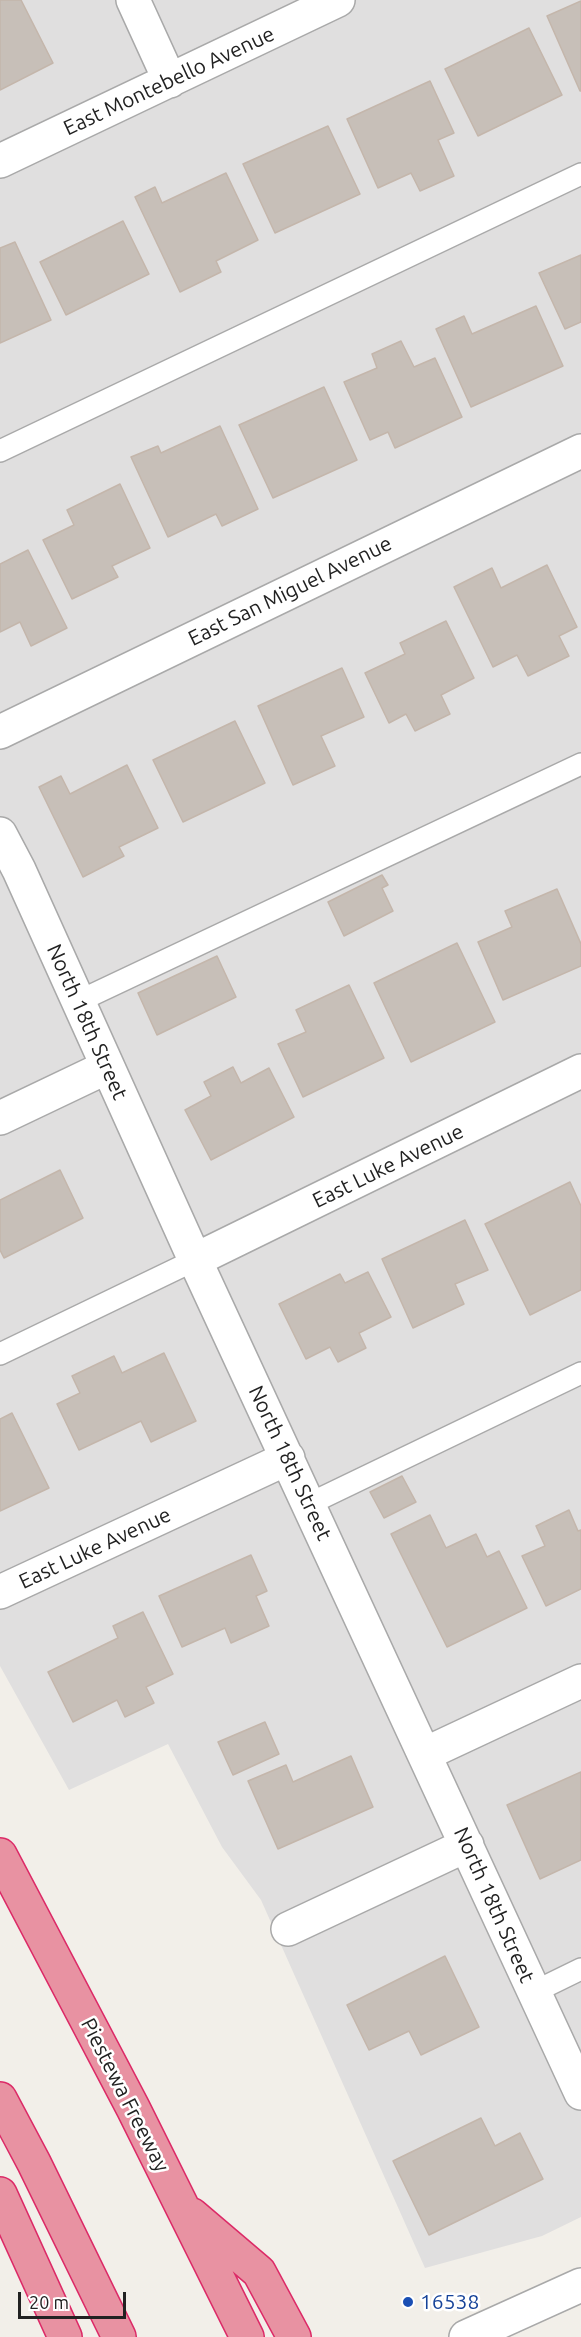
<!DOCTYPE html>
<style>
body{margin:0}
#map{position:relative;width:581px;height:2337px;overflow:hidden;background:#f2efe9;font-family:Ubuntu,sans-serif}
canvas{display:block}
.scale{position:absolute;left:18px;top:2292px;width:108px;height:27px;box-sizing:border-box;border:3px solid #222;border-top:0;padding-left:8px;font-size:18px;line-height:21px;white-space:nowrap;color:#222;-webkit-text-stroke:4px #fff;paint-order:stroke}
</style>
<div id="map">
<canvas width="581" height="2337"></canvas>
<div class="scale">20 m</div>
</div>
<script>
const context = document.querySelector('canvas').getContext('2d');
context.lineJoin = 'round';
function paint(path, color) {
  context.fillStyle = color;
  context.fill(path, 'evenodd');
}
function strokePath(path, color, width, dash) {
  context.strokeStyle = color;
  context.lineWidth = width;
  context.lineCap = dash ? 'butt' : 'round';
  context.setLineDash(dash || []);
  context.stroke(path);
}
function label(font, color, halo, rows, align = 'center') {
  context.font = font + ' Ubuntu,sans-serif';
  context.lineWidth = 5;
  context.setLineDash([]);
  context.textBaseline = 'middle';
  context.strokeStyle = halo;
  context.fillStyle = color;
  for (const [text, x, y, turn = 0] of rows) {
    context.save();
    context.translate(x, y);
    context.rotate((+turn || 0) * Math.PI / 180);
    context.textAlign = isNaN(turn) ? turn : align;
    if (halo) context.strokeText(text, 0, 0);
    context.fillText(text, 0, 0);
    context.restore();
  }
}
paint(new Path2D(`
 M 0,0 L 581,0 L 581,2217 L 542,2236 L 425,2268 L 261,1900 L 222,1847 L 168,1744 L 69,1790 L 0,1666 Z`), '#e0dfdf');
const building = new Path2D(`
 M 0,0 L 21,0 L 53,63 L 0,90 Z
 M 581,1 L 581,91 L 580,91 L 547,16 Z
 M 529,28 L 562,95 L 478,136 L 445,69 Z
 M 430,81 L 454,133 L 438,140 L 454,176 L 420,191 L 411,173 L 378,188 L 347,119 Z
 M 328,126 L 360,194 L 275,233 L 243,164 Z
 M 226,173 L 258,240 L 216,261 L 221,272 L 180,292 L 135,197 L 155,187 L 162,203 Z
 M 123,221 L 149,274 L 66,315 L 40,262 Z
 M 15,242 L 51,320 L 0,343 L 0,248 Z
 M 581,255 L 581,322 L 565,329 L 539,273 Z
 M 536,306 L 563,366 L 471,407 L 436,329 L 464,316 L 472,334 Z
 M 401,341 L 414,367 L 435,358 L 462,417 L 395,448 L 388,432 L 370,440 L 344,382 L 377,368 L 372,354 Z
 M 324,387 L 357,460 L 273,498 L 239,425 Z
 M 220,426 L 258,509 L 222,526 L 216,514 L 168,537 L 131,457 L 158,446 L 161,453 Z
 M 120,484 L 150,548 L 112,566 L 118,577 L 72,599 L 43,540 L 74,525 L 67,510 Z
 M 28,550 L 67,628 L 31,646 L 20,622 L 0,632 L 0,564 Z
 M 547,565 L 577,627 L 559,636 L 569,656 L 528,676 L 517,655 L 493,667 L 454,587 L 492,568 L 501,588 Z
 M 446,621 L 474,678 L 441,695 L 450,714 L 415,731 L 406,714 L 389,723 L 365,673 L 405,654 L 400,643 Z
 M 342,668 L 364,717 L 321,736 L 335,766 L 293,785 L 258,706 Z
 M 235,721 L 265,783 L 183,822 L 153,760 Z
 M 127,765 L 158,828 L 119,847 L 124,856 L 83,877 L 39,787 L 61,776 L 70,794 Z
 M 382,875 L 388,885 L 382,888 L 393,911 L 344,936 L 328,902 Z
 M 557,889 L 581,944 L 581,966 L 503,1000 L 478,942 L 512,927 L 505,911 Z
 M 457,943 L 495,1022 L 411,1062 L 374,983 Z
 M 217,956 L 236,997 L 157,1035 L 138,993 Z
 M 349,985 L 384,1058 L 303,1097 L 278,1044 L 306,1032 L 296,1010 Z
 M 233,1067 L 241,1083 L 269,1068 L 294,1117 L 211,1160 L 185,1110 L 211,1096 L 204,1082 Z
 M 60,1170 L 83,1218 L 4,1258 L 0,1250 L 0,1200 Z
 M 570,1182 L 581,1206 L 581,1290 L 530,1315 L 485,1224 Z
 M 465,1220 L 488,1270 L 455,1284 L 464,1304 L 413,1328 L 382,1259 Z
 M 368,1272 L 391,1317 L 359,1333 L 366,1348 L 338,1362 L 330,1347 L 306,1359 L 279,1304 L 340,1274 L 345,1283 Z
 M 164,1353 L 196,1421 L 151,1442 L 141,1421 L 79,1450 L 57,1404 L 80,1393 L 72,1376 L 114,1356 L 122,1373 Z
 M 12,1413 L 49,1488 L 0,1511 L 0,1419 Z
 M 402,1476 L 416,1502 L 384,1518 L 370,1492 Z
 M 569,1510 L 578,1531 L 581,1530 L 581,1589 L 546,1606 L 522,1556 L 545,1546 L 536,1526 Z
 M 430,1515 L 446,1548 L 476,1534 L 487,1557 L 499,1551 L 527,1608 L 447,1647 L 391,1534 Z
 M 251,1555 L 267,1591 L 256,1596 L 269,1626 L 231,1643 L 225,1628 L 182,1647 L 159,1596 Z
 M 143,1612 L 173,1674 L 146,1687 L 154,1703 L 125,1717 L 117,1700 L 73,1722 L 48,1672 L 118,1638 L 113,1626 Z
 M 265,1722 L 279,1754 L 233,1775 L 218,1742 Z
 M 351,1756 L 373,1807 L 278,1849 L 248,1781 L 286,1765 L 293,1782 Z
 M 581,1772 L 581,1860 L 540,1879 L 507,1805 Z
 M 445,1956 L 479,2027 L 421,2055 L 409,2031 L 369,2050 L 347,2005 Z
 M 481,2118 L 495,2146 L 520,2133 L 543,2179 L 429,2235 L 393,2161 Z`);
paint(building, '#c7bfb8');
strokePath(building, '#c4b6ab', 1.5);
const service = new Path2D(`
 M 0,451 L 581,174
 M 77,1002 L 581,764
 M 0,1354 L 195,1260
 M 309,1504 L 581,1373
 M 534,1992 L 581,1969`);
const minor = new Path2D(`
 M 133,0 L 170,81
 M 0,161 L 338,0
 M 0,732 L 581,451
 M 0,834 L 19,870 L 195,1260 L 581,2093
 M 0,1118 L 107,1067
 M 195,1260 L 581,1071
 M 0,1592 L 288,1458
 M 425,1754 L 581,1681
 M 288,1929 L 467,1845`);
const tertiary = new Path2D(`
 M 466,2337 L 581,2285`);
const motorway = new Path2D(`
 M 0,1855 L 133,2108 L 247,2337
 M 0,2099 L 34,2163 L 119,2337
 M 0,2194 L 65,2337
 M 192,2215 L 259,2272 L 294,2337`);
strokePath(service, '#a9a9a9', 24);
strokePath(minor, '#a9a9a9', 36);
strokePath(tertiary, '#a9a9a9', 36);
strokePath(motorway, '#dc2a67', 36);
strokePath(service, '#fff', 21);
strokePath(minor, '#fff', 33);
strokePath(tertiary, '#fff', 33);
strokePath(motorway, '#e892a2', 33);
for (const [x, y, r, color] of [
 [408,2302,6,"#1a4fb4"]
]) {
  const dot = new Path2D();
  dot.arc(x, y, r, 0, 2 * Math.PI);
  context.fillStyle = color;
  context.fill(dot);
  strokePath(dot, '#fff', 2);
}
label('21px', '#222', '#fff', [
 ["East Montebello Avenue",169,81,-25],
 ["East San Miguel Avenue",290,591,-26],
 ["North 18th Street",87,1022,66],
 ["East Luke Avenue",388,1166,-26],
 ["North 18th Street",290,1463,65],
 ["East Luke Avenue",95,1548,-25],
 ["North 18th Street",494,1905,66],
 ["Piestewa Freeway",125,2095,63]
]);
label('21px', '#164399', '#fff', [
 ["16538",420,2302]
], 'left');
</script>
